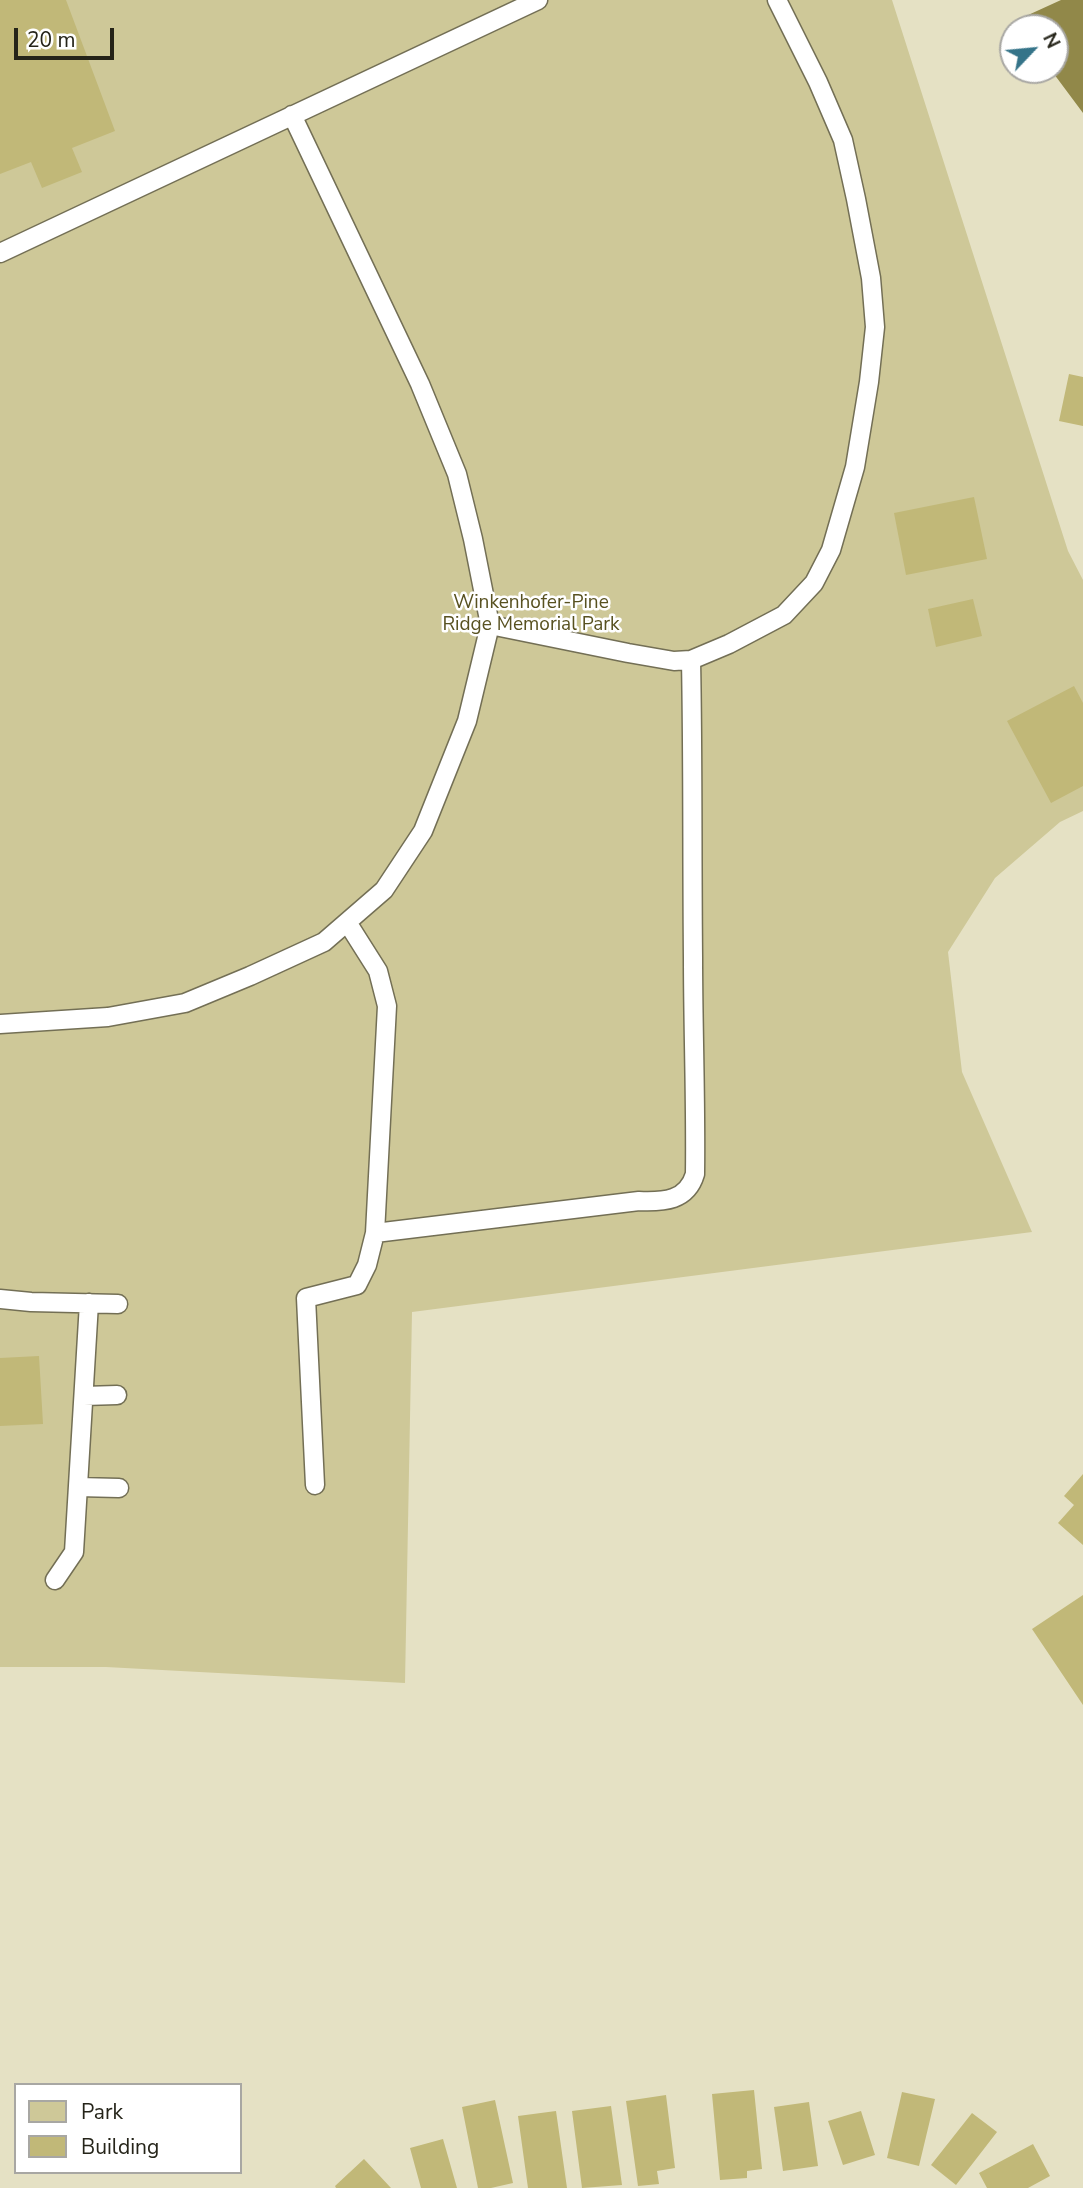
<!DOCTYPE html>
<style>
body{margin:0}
#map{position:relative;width:1083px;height:2188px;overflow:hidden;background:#e5e1c4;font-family:"Nunito Sans",sans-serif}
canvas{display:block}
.legend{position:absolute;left:14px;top:2083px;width:228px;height:91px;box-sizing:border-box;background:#fff;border:2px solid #a8a7a3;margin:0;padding:9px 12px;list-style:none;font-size:21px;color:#252419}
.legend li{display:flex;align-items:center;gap:14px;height:35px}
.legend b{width:35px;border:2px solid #a8a7a3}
.north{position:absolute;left:999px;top:14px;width:70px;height:70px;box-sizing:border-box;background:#fff;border:2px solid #a8a7a3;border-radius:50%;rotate:64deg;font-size:19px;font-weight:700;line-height:28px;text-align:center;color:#252419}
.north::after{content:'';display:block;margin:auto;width:24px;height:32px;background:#357489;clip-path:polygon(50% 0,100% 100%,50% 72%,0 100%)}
.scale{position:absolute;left:14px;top:28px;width:100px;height:32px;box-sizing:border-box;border:4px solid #252419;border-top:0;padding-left:9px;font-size:21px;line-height:24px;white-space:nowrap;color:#252419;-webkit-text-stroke:5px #fff;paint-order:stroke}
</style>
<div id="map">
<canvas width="1083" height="2188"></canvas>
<ul class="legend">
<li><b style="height:19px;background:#cec898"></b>Park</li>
<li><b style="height:19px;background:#c1b878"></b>Building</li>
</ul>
<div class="north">N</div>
<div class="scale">20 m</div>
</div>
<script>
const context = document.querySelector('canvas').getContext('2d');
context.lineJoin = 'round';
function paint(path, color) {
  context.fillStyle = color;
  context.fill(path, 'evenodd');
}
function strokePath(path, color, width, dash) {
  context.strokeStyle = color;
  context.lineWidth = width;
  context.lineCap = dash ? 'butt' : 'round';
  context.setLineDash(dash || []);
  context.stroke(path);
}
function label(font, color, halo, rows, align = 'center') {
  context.font = font + ' "Nunito Sans",sans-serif';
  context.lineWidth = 5;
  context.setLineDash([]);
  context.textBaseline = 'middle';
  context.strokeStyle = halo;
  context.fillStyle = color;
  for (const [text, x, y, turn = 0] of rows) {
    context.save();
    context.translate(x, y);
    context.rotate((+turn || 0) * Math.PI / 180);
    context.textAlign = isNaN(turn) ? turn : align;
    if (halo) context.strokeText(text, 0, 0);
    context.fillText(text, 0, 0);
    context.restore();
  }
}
paint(new Path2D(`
 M 0,0 L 892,0 L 1068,551 L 1083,580 L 1083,811 L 1060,822 L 995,878 L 948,952 L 962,1072 L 1032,1232 L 412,1312 L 405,1683 L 106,1667 L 0,1667 Z`), '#cec898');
paint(new Path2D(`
 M 1061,0 L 1083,0 L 1083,113 L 1051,70 L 1055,70 L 1055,28 L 1020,28 L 1015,21 Z`), '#918849');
paint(new Path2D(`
 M 0,0 L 66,0 L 115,131 L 72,148 L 82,172 L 42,188 L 31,162 L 0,174 Z
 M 1069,374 L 1083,377 L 1083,426 L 1059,421 Z
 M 974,497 L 987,559 L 906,575 L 894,513 Z
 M 973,599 L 982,636 L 936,647 L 928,609 Z
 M 1074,686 L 1083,703 L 1083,786 L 1051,803 L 1007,721 Z
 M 39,1356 L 43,1424 L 0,1426 L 0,1358 Z
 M 1083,1474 L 1083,1545 L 1058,1523 L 1074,1505 L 1064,1496 Z
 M 1083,1595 L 1083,1705 L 1032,1629 Z
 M 754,2090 L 762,2169 L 747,2171 L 747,2178 L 720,2180 L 712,2094 Z
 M 902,2092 L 935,2099 L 919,2166 L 887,2158 Z
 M 666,2095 L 675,2168 L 657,2171 L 659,2184 L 638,2186 L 626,2101 Z
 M 495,2100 L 513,2183 L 491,2188 L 478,2188 L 462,2107 Z
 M 809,2102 L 818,2166 L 783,2171 L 774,2107 Z
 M 611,2106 L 622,2185 L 582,2188 L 572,2111 Z
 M 556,2111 L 567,2188 L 528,2188 L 518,2116 Z
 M 861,2111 L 875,2155 L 843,2165 L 828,2121 Z
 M 972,2113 L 997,2132 L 956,2185 L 931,2165 Z
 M 443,2139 L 457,2188 L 421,2188 L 410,2148 Z
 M 1033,2144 L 1050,2176 L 1028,2188 L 987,2188 L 979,2173 Z
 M 364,2159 L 391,2188 L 336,2188 L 335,2186 Z`), '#c1b878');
const lane = new Path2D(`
 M 0,253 L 538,0
 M 490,625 L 628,653 L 674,661 L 691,660 L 729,644 L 784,615 L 814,583 L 831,550 L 855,467 L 869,382 L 875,327 L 871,278 L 856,199 L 843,140 L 818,82 L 777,0
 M 0,1024 L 108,1017 L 185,1003 L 250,976 L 324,942 L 384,890 L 423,831 L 467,721 L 490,625 L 473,539 L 457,474 L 420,384 L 292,115
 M 375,1233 L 639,1201 C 664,1202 687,1201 695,1174 C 696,1102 693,1029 693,957 C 692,858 693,759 691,660
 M 0,1299 L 31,1302 L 118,1304
 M 84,1396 L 117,1395
 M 315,1485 L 306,1298 L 357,1285 L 367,1265 L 375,1233 L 387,1006 L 378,971 L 347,922
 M 78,1487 L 119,1488
 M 55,1580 L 74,1552 L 89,1303`);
strokePath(lane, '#736f55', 21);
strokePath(lane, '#fff', 18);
label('19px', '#585120', '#fff', [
 ["Winkenhofer-Pine",531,603],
 ["Ridge Memorial Park",531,625]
]);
</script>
